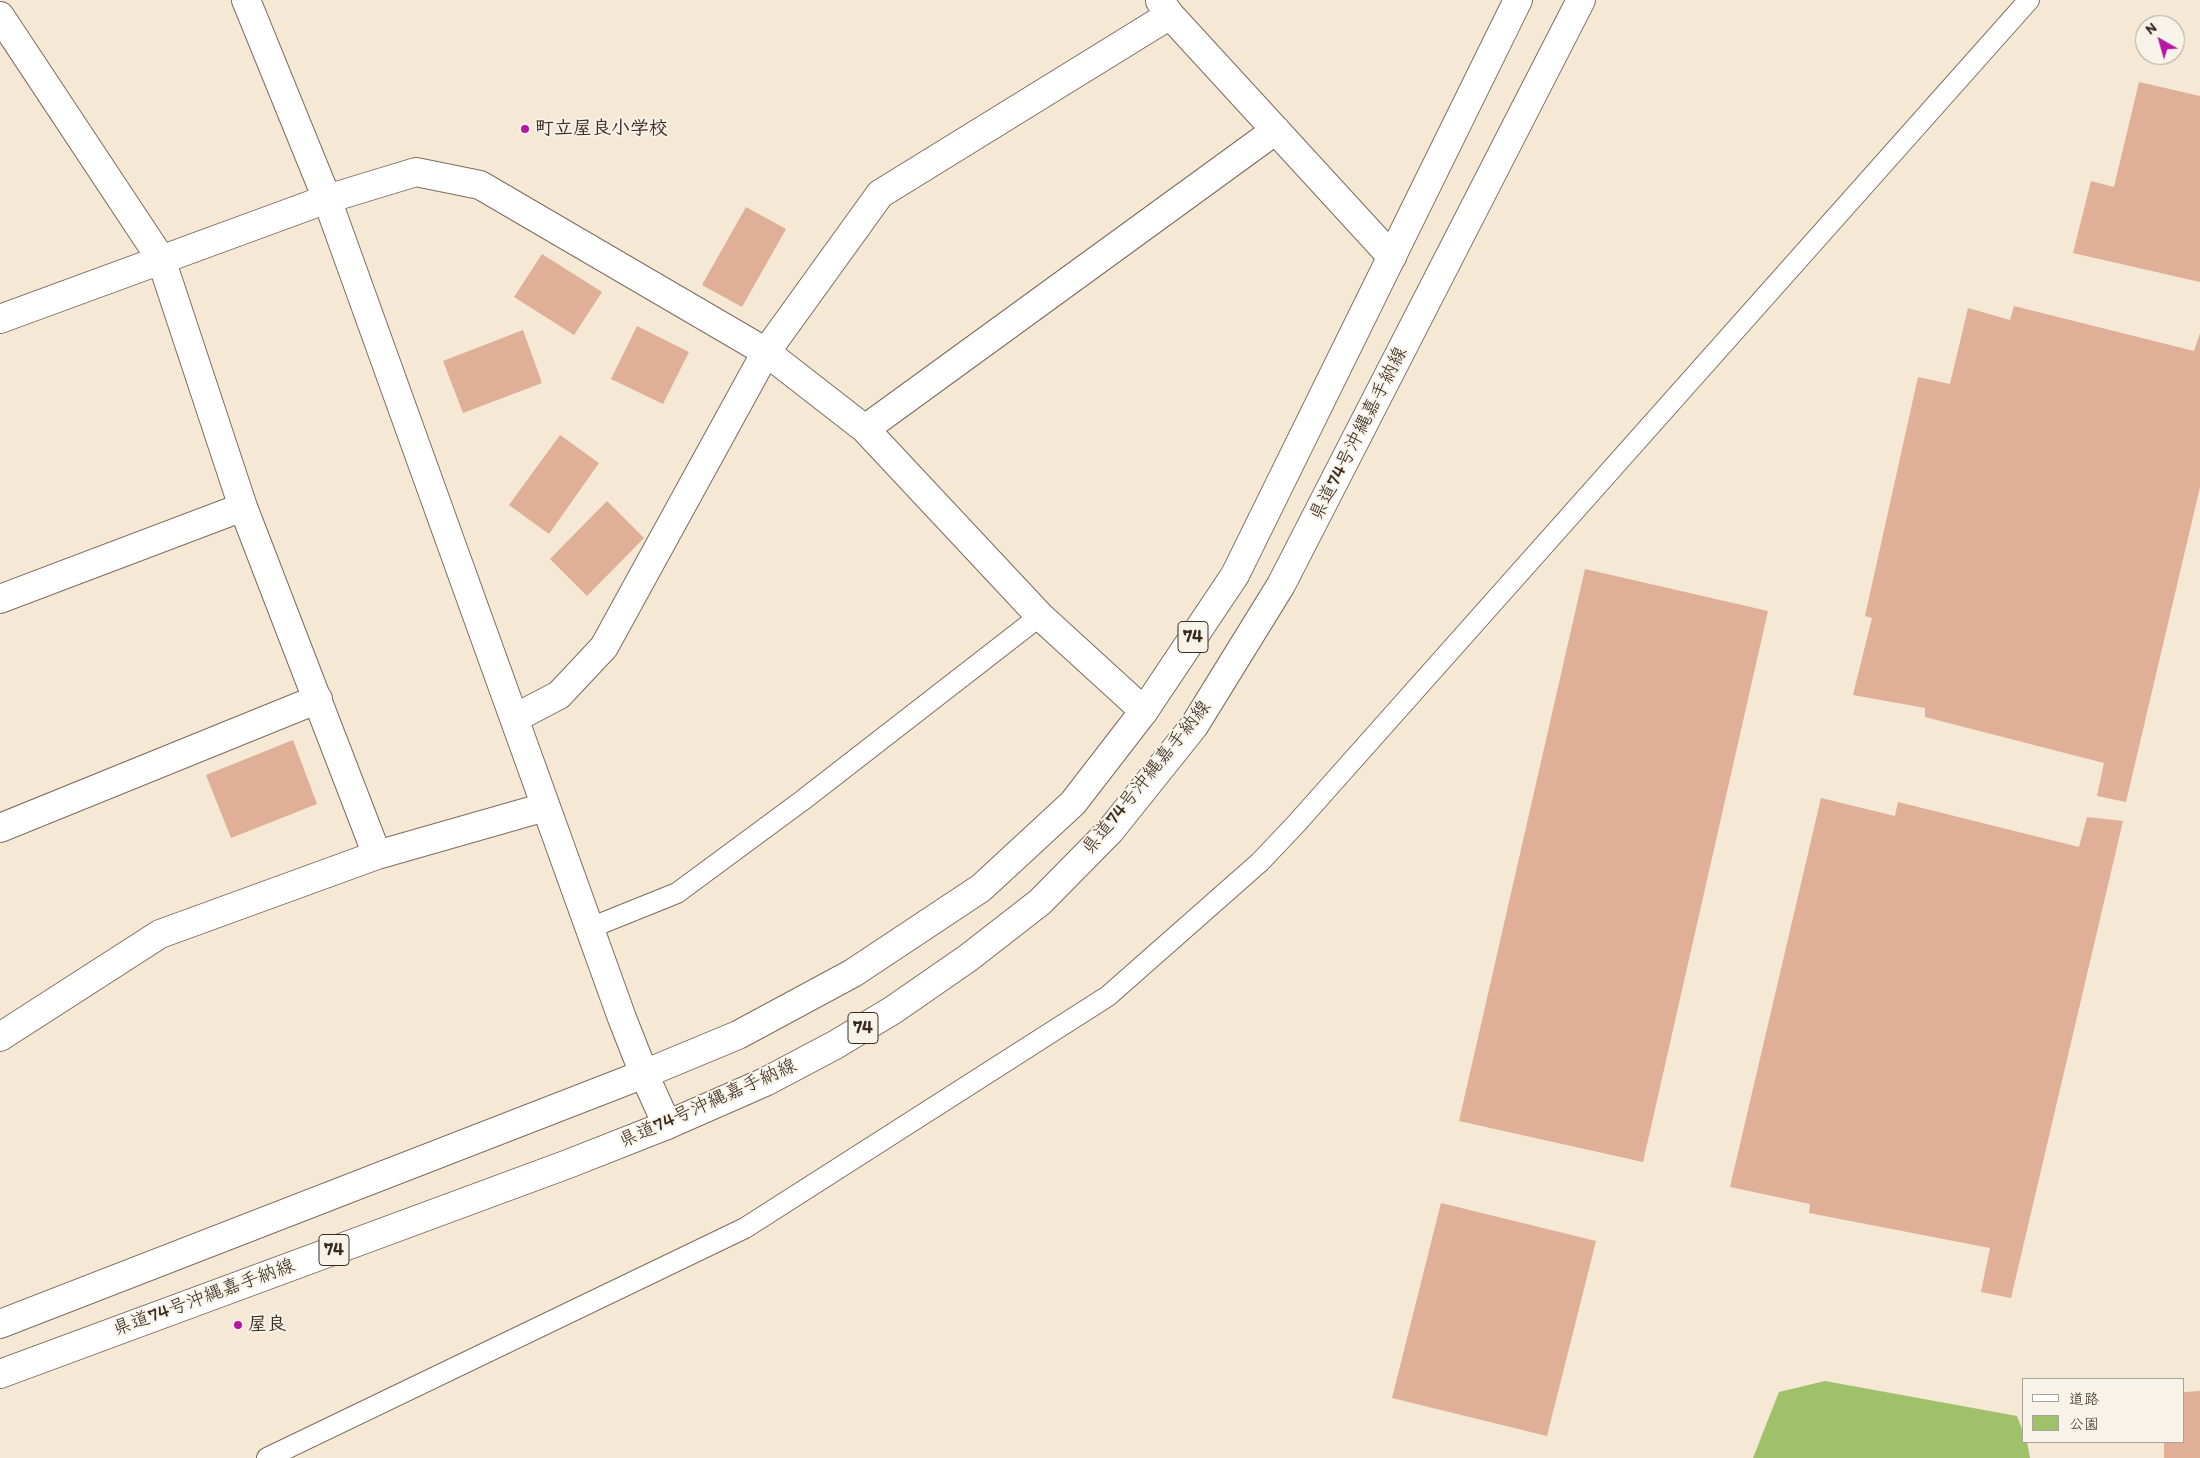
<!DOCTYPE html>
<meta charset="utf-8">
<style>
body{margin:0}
#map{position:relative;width:2200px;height:1458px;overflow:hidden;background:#f5e8d4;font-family:Itim,"Klee One",sans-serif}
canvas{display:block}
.legend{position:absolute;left:2022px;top:1378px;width:162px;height:65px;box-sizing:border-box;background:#f7f3e8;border:1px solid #aca397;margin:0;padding:6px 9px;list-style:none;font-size:15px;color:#3b2a1e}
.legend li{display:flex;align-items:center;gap:10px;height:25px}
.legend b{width:25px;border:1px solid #aca397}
.north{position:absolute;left:2135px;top:15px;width:50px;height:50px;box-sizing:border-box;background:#f7f3e8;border:1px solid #aca397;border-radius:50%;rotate:322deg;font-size:14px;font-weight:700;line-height:20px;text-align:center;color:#3b2a1e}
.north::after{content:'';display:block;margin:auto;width:18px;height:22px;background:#b5179e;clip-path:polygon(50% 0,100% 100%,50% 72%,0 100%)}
</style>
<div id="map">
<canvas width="2200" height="1458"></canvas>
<ul class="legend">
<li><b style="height:6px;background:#fff"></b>道路</li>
<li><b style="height:14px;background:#9fc16a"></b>公園</li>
</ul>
<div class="north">N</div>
</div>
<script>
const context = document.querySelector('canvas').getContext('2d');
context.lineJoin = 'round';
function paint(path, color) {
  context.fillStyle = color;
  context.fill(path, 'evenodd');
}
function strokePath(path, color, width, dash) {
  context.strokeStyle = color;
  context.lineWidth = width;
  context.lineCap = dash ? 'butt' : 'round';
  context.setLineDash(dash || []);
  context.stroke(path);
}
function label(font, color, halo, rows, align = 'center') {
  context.font = font + ' Itim,"Klee One",sans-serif';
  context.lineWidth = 4;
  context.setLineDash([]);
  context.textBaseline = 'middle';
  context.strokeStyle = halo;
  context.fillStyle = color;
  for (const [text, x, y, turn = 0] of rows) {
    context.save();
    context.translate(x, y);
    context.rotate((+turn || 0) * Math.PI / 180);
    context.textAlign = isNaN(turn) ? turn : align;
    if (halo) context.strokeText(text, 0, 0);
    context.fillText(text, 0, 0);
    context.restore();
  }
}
paint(new Path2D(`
 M 1825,1381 L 2017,1416 L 2024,1434 L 2024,1442 L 2027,1442 L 2030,1458 L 1753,1458 L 1779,1392 Z`), '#9fc16a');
paint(new Path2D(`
 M 2139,82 L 2200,96 L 2200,282 L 2073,253 L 2091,181 L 2114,187 Z
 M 746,207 L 786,229 L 742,307 L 702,285 Z
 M 542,254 L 602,292 L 574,335 L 514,297 Z
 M 2014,306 L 2194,351 L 2200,333 L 2200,487 L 2126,802 L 2097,796 L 2104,763 L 1925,717 L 1925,708 L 1853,695 L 1872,618 L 1865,616 L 1918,377 L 1950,384 L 1968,308 L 2010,320 Z
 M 637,326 L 689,352 L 663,404 L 611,379 Z
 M 523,330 L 542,383 L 463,413 L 443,361 Z
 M 560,435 L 599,463 L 549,534 L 509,505 Z
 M 607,501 L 644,538 L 587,596 L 550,559 Z
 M 1585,569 L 1768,611 L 1643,1162 L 1459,1121 Z
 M 293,740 L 317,804 L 231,838 L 206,775 Z
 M 1821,798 L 1895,816 L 1898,802 L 2079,847 L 2087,817 L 2123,821 L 2011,1298 L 1981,1292 L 1990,1248 L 1809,1213 L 1810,1204 L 1730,1187 Z
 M 1441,1203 L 1596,1241 L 1547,1436 L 1392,1398 Z
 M 2200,1391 L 2200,1458 L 2164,1458 L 2164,1442 L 2184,1442 L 2184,1392 Z`), '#dfaf97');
const lane = new Path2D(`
 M 590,928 L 677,893 L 803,800 L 1040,616
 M 267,1458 L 745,1228 L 1108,996 L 1260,862 L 1296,824 L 2029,0`);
const street = new Path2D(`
 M 1160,1 L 1170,15 L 1392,257
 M 0,16 L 161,259 L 243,507 L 377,855
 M 0,319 L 327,199 L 416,172 L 480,185 L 766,352 L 865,429 L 1040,616 L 1144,711
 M 865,429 L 1276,130
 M 0,599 L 243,507
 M 515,718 L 559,695 L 604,647 L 766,352 L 880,194 L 1170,15
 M 0,828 L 318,699
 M 0,1037 L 160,934 L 377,855 L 545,807`);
const secondary = new Path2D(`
 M 246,0 L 327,199 L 622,1018 L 644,1074 L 667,1125`);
const primary = new Path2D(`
 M 0,1324 L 644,1074 L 738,1035 L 853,973 L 981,888 L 1073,803 L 1144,711 L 1235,575 L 1518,0
 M 0,1374 L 568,1164 L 667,1125 L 765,1082 L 835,1045 L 893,1010 L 968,958 L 1040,902 L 1110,831 L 1194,726 L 1281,585 L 1581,0`);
strokePath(lane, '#7c6c5e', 22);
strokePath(street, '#7c6c5e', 30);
strokePath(secondary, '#7c6c5e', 30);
strokePath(primary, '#7c6c5e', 30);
strokePath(lane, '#fff', 20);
strokePath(street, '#fff', 28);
strokePath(secondary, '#fff', 28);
strokePath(primary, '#fff', 28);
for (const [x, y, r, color] of [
 [525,129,5,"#b5179e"],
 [238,1325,5,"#b5179e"]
]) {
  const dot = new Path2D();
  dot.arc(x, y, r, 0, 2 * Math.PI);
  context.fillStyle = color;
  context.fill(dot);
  strokePath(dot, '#f7f3e8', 2);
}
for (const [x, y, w] of [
 [1193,637,30],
 [863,1028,30],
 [334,1250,30]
]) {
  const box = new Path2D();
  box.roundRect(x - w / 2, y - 15.5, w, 31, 4);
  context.fillStyle = '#f7f3e8';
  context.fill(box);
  strokePath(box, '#3b2a1e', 1);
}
label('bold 18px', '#3b2a1e', null, [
 ["74",1193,637],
 ["74",863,1028],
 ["74",334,1250]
]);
label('bold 19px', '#3b2a1e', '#f7f3e8', [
 ["町立屋良小学校",535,129],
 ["屋良",248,1325]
], 'left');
label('19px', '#3b2a1e', '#f7f3e8', [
 ["県道74号沖縄嘉手納線",1359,434,-63],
 ["県道74号沖縄嘉手納線",1147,778,-51],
 ["県道74号沖縄嘉手納線",708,1104,-24],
 ["県道74号沖縄嘉手納線",204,1298,-20]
]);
</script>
